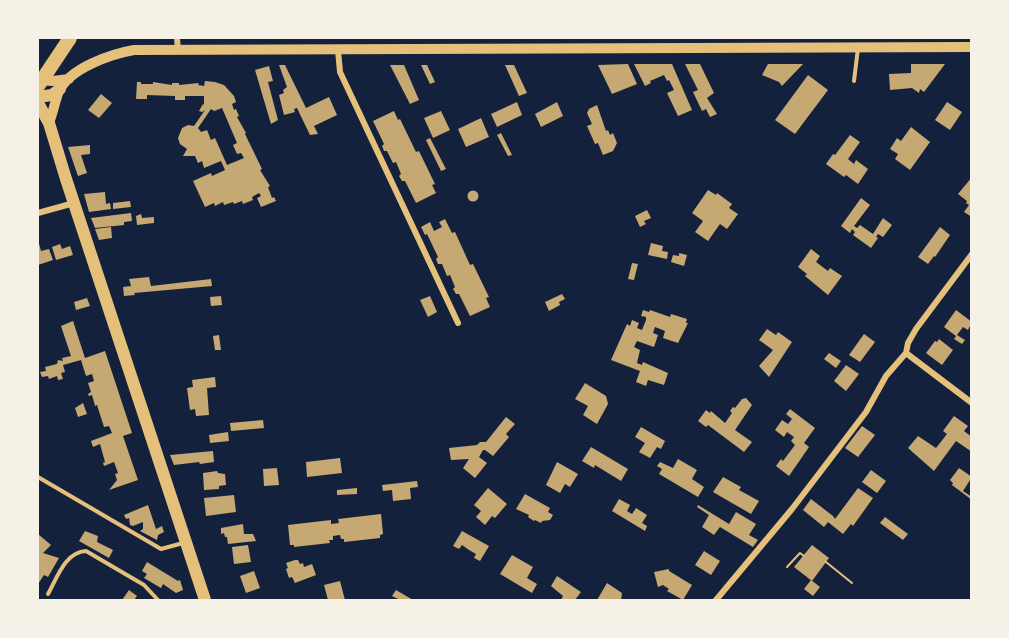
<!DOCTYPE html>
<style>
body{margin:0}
#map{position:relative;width:1009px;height:638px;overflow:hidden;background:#14213d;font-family:"Sofia Sans Condensed",sans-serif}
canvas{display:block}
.frame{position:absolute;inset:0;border:39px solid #f6f1e7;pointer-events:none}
</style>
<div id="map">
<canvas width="1009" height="638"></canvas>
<div class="frame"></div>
</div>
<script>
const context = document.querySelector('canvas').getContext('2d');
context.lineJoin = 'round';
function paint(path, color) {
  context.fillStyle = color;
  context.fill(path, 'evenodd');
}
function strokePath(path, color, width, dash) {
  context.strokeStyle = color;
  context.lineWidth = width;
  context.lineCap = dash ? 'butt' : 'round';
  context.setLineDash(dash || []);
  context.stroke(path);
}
paint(new Path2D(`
 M 628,64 L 637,84 L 612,94 L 598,65 Z
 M 634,64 L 672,64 L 692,110 L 678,116 L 667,93 L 674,90 L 669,80 L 667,81 L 664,75 L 650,81 L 651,83 L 645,86 Z
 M 685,64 L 700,64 L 714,93 L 707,98 L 717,114 L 710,117 L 706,109 L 702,111 L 693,92 L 698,90 Z
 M 768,64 L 803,64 L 782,86 L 779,82 L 762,75 Z
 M 911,64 L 945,64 L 924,92 L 920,89 L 919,93 L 912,88 L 890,90 L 889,74 L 911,73 Z
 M 279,65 L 285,65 L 306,108 L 329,97 L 337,115 L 314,126 L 318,134 L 310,135 L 297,108 L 294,109 L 295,112 L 284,115 L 279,95 L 284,93 L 283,90 L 287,87 Z
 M 390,65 L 404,65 L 419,100 L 410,104 Z
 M 421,65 L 427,65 L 435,82 L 430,84 Z
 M 505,65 L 514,65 L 527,93 L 519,96 Z
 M 269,66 L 273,81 L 268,82 L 278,120 L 271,124 L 255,70 Z
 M 808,75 L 828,90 L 795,134 L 775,120 Z
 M 205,81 L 215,82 L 224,85 L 234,96 L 236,102 L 232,104 L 234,110 L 236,109 L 239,116 L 237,117 L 246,133 L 245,134 L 262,169 L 260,170 L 270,186 L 268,187 L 272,198 L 274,197 L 276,201 L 261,207 L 257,198 L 261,196 L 259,193 L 252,197 L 253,200 L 243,204 L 242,201 L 234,204 L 233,202 L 224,205 L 223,202 L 215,206 L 214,203 L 205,207 L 193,181 L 211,173 L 212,176 L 225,170 L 221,161 L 204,168 L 202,161 L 198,163 L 195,156 L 183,156 L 187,149 L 180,144 L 178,138 L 182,128 L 188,125 L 194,126 L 205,110 L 202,112 L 199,111 L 203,104 L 204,105 L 204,96 L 185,96 L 185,100 L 175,100 L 175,96 L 147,95 L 147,99 L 136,99 L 137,82 L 141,82 L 141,84 L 153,84 L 153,82 L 172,85 L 172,83 L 179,83 L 179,85 L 199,83 L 198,85 L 204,86 ZM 222,108 L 237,143 L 233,145 L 237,154 L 241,153 L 244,158 L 227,165 L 215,138 L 211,140 L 207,130 L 201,132 L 198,128 L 211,109 L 214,111 Z
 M 101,94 L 112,103 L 99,118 L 88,110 Z
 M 517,102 L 522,115 L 497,127 L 491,114 Z
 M 557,102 L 563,116 L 541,127 L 535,114 Z
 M 947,102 L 962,112 L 950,130 L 935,120 Z
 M 597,105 L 606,131 L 608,130 L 610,135 L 613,133 L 617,143 L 613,151 L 603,155 L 598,143 L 595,144 L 587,126 L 592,124 L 587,113 L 589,109 Z
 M 394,111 L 398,120 L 400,119 L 416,152 L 419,151 L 435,184 L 432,185 L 436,193 L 416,203 L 405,181 L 402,181 L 399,176 L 401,174 L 396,162 L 393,163 L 387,151 L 384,151 L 382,146 L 384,144 L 373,121 Z
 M 441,111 L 450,130 L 433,138 L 424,118 Z
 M 481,118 L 489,137 L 466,147 L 458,129 Z
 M 911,127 L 930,142 L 910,170 L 895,159 L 898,154 L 890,149 L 897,138 L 901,141 Z
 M 501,133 L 512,155 L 508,156 L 497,135 Z
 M 850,135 L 860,142 L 848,159 L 854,164 L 856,160 L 868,169 L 858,184 L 846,175 L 844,177 L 826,164 L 833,154 L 835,155 Z
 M 430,138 L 446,169 L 441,171 L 426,140 Z
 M 90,145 L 90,154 L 81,155 L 87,173 L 78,176 L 68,147 Z
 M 972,177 L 972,217 L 964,212 L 969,205 L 966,203 L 967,201 L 958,194 Z
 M 708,190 L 716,195 L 717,193 L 732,204 L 729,208 L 738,214 L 727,229 L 720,224 L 708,241 L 695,232 L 703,221 L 692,213 Z
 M467.5 196a5.5 5.5 0 1 1 11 0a5.5 5.5 0 1 1-11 0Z
 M 105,192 L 106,204 L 110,203 L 111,209 L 89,212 L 84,194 Z
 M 861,198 L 870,205 L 854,226 L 857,228 L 860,225 L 873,234 L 883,218 L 892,225 L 883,237 L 878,234 L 876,237 L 878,238 L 871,248 L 853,235 L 855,232 L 852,229 L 850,233 L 841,226 Z
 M 130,201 L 131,207 L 113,209 L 113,203 Z
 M 647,210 L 651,218 L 644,221 L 646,224 L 640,227 L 635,216 Z
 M 131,213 L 132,221 L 124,222 L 124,225 L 95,228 L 91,218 Z
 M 141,214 L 142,218 L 154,217 L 154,223 L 137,225 L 136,216 Z
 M 445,219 L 452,233 L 455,232 L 470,265 L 473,264 L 489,297 L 486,298 L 490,307 L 470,316 L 459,294 L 456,294 L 453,289 L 455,287 L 450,275 L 447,276 L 442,264 L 438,264 L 436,259 L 438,257 L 427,234 L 425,235 L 421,227 L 430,222 L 434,231 L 442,227 L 439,222 Z
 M 111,227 L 112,238 L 99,240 L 95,229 Z
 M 940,227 L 950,235 L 935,257 L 934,256 L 928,264 L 918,257 Z
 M 38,240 L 41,251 L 49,249 L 53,260 L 38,265 Z
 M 651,243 L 663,246 L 662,251 L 668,252 L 667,259 L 648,255 Z
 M 60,244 L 62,249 L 70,246 L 73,255 L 56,260 L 52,247 Z
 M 811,249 L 820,256 L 816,262 L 828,271 L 830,268 L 842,276 L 828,295 L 805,276 L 807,274 L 798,267 Z
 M 679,253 L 687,255 L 684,266 L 671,262 L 673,255 L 679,256 Z
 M 632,263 L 638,264 L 634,280 L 628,279 Z
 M 149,277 L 151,286 L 211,279 L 212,286 L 134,293 L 135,295 L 124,296 L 123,287 L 131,286 L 129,279 Z
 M 562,294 L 565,299 L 559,302 L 560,305 L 549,311 L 545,302 Z
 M 221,296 L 222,305 L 211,306 L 210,297 Z
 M 430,296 L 437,312 L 428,317 L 420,300 Z
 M 87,298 L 90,306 L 76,310 L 74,302 Z
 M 643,310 L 649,312 L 650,310 L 670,317 L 671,314 L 687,319 L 686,323 L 688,323 L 678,343 L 663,338 L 665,331 L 655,327 L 653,333 L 658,335 L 654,347 L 637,341 L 634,347 L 640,350 L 637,363 L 642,365 L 643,362 L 668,373 L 664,385 L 648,380 L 646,386 L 636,382 L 640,371 L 611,360 L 627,324 L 630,326 L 632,320 L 639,323 L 637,328 L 642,330 L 646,320 L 646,317 L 641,316 Z
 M 956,310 L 972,322 L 968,330 L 963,327 L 957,335 L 965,340 L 962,344 L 954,339 L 956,336 L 944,327 Z
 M 73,321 L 85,358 L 105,351 L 132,433 L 123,436 L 138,480 L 109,490 L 117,480 L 115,474 L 118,473 L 114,462 L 104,466 L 103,463 L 105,462 L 100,444 L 93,447 L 91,441 L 112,433 L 109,426 L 104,427 L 97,405 L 95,406 L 92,395 L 89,396 L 88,394 L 91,392 L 88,383 L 94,381 L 92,374 L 86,376 L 81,360 L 63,365 L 65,372 L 61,373 L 63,379 L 58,380 L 57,376 L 49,379 L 48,376 L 42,377 L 40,372 L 46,371 L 45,367 L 57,364 L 58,360 L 63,361 L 62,358 L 71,356 L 61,326 Z
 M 767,329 L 776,335 L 778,332 L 792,342 L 769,377 L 759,366 L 773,350 L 759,340 Z
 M 864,334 L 875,342 L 860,362 L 849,355 Z
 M 219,335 L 221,350 L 215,350 L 213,336 Z
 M 939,339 L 953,350 L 942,365 L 926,353 L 935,341 L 937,342 Z
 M 829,353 L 841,361 L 836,368 L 824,359 Z
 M 846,365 L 859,374 L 846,391 L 834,381 Z
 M 215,377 L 216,387 L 207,388 L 209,415 L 196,416 L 195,409 L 190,410 L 187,388 L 193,387 L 192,380 Z
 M 585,383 L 606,396 L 608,404 L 597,424 L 583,415 L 588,406 L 575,399 Z
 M 746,398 L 752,405 L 735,430 L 752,442 L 744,452 L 708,425 L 706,427 L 698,421 L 706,410 L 710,413 L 711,411 L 725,423 L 732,413 L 730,411 L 733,407 L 735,408 L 742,399 Z
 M 83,403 L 87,414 L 78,417 L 75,408 Z
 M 790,409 L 815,428 L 804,443 L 809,447 L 789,476 L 776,466 L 781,459 L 783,461 L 795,445 L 791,441 L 794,437 L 787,432 L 784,437 L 775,430 L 782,420 L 788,424 L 792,419 L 786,414 Z
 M 954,416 L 968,426 L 964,431 L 972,437 L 972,452 L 956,441 L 934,471 L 908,448 L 918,436 L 936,448 L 947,434 L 943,431 Z
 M 506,417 L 515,424 L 506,434 L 509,437 L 493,456 L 485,450 L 483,450 L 479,457 L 487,463 L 475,478 L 463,468 L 469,459 L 451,460 L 449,448 L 477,445 L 480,442 L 486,442 Z
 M 263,420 L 264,428 L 231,431 L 230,423 Z
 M 862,426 L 875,435 L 858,457 L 845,448 Z
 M 641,427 L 665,441 L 661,449 L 657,447 L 650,458 L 639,452 L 645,443 L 635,437 Z
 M 228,432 L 229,441 L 210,443 L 209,435 Z
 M 591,447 L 628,469 L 621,481 L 595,465 L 594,468 L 582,461 Z
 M 213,451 L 214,462 L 200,464 L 199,462 L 174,465 L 170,455 Z
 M 340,458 L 342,473 L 307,477 L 306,462 Z
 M 678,459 L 697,470 L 692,479 L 704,487 L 698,497 L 659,474 L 662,469 L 657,466 L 660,462 L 673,468 Z
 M 557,462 L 578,474 L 570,487 L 565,484 L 560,493 L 546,485 Z
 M 277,468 L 279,485 L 264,486 L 263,469 Z
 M 959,468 L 972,477 L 963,491 L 972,497 L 972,500 L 952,485 L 953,483 L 950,480 Z
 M 871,470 L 886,481 L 877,493 L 862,482 Z
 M 217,471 L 218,473 L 225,474 L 226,485 L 219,486 L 219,489 L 204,490 L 203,473 Z
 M 723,477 L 741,487 L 739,490 L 759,501 L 751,514 L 713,492 Z
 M 417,481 L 418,487 L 410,488 L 411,499 L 393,501 L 392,490 L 383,491 L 382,485 Z
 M 357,488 L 357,494 L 337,495 L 337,490 Z
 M 488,488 L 507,504 L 495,518 L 492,516 L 485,525 L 476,517 L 481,511 L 474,505 Z
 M 858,488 L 873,498 L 853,526 L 851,524 L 843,534 L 828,522 L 824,527 L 803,510 L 811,499 L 833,516 L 835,519 Z
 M 525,494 L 550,508 L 548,512 L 553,515 L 550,520 L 542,521 L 541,523 L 535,520 L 534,521 L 528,517 L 529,515 L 516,509 Z
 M 234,495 L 236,512 L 206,516 L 204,498 Z
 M 619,499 L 630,505 L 627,511 L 632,514 L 636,508 L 647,515 L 642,523 L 647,526 L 645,531 L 612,511 Z
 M 148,505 L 156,529 L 162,526 L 164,532 L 158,535 L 157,540 L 140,531 L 143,529 L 143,522 L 133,526 L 130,525 L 129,518 L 126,519 L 124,515 Z
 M 698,505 L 729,524 L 736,512 L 756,524 L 749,535 L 758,540 L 753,547 L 720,527 L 714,535 L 702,527 L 709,515 L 697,507 Z
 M 381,514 L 383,534 L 380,535 L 380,538 L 344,542 L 344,539 L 341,539 L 340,535 L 333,536 L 333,540 L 329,540 L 330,543 L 294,547 L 294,545 L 290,545 L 288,525 L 331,520 L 331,524 L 339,523 L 338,519 Z
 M 885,517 L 908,534 L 903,540 L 880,523 Z
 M 243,524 L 244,534 L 253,534 L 256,541 L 228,544 L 227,537 L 225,537 L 224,533 L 221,534 L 221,528 Z
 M 85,531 L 98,536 L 97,542 L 113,550 L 109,558 L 79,541 Z
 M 462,531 L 489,546 L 480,561 L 474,558 L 476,554 L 469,550 L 462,545 L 459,549 L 453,546 Z
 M 38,534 L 51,545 L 43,553 L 59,558 L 48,577 L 44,575 L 38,584 Z
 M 248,545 L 251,562 L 234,564 L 232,547 Z
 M 812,545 L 829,558 L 812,581 L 794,567 Z
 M 704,551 L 720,561 L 711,575 L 695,565 Z
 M 512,555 L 533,567 L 527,578 L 537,584 L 532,593 L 500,574 Z
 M 295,560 L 298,560 L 300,564 L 303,563 L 304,567 L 312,564 L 316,575 L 295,583 L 292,577 L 289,578 L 286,569 L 288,568 L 286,563 Z
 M 147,562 L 178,581 L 180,580 L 183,590 L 176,593 L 163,584 L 161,588 L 144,578 L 147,574 L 142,571 Z
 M 669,569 L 669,571 L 692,585 L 683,600 L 667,591 L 669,589 L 663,585 L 658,587 L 654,572 Z
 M 254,571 L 260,588 L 246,593 L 240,576 Z
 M 557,576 L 581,592 L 575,600 L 561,600 L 563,596 L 551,586 Z
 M 811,580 L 820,587 L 813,596 L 804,589 Z
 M 340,581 L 345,600 L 328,600 L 324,585 Z
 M 607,583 L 622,593 L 621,600 L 597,600 Z
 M 129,590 L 137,596 L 134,600 L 122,600 Z
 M 396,590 L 413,600 L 400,600 L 392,596 Z`), '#c6a872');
strokePath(new Path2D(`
 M 826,562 L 852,583
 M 787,567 L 800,553 L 804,556`), '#e5c07b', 2);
strokePath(new Path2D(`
 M 854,81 L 858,48
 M 38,477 L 161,549 L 183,543
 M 48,594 C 57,578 65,552 86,551 L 144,585 L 158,600`), '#e5c07b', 4);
strokePath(new Path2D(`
 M 177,38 L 178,50
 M 338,50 L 340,72 L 458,323
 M 38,213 L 74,203
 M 906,353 L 972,403
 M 716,600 L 792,509 L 866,412 L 886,376 L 906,353 L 908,343 L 916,329 L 972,254`), '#e5c07b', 6);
strokePath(new Path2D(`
 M 38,80 L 53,81 L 69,79
 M 49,123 C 53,113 55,101 59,91 C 70,68 111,54 134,50 L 972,47`), '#e5c07b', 10);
strokePath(new Path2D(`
 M 38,97 L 52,95 L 60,89
 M 38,103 L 49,123 L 66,179 L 205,600`), '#e5c07b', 12);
strokePath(new Path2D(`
 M 38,86 L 70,38`), '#e5c07b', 14);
</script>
